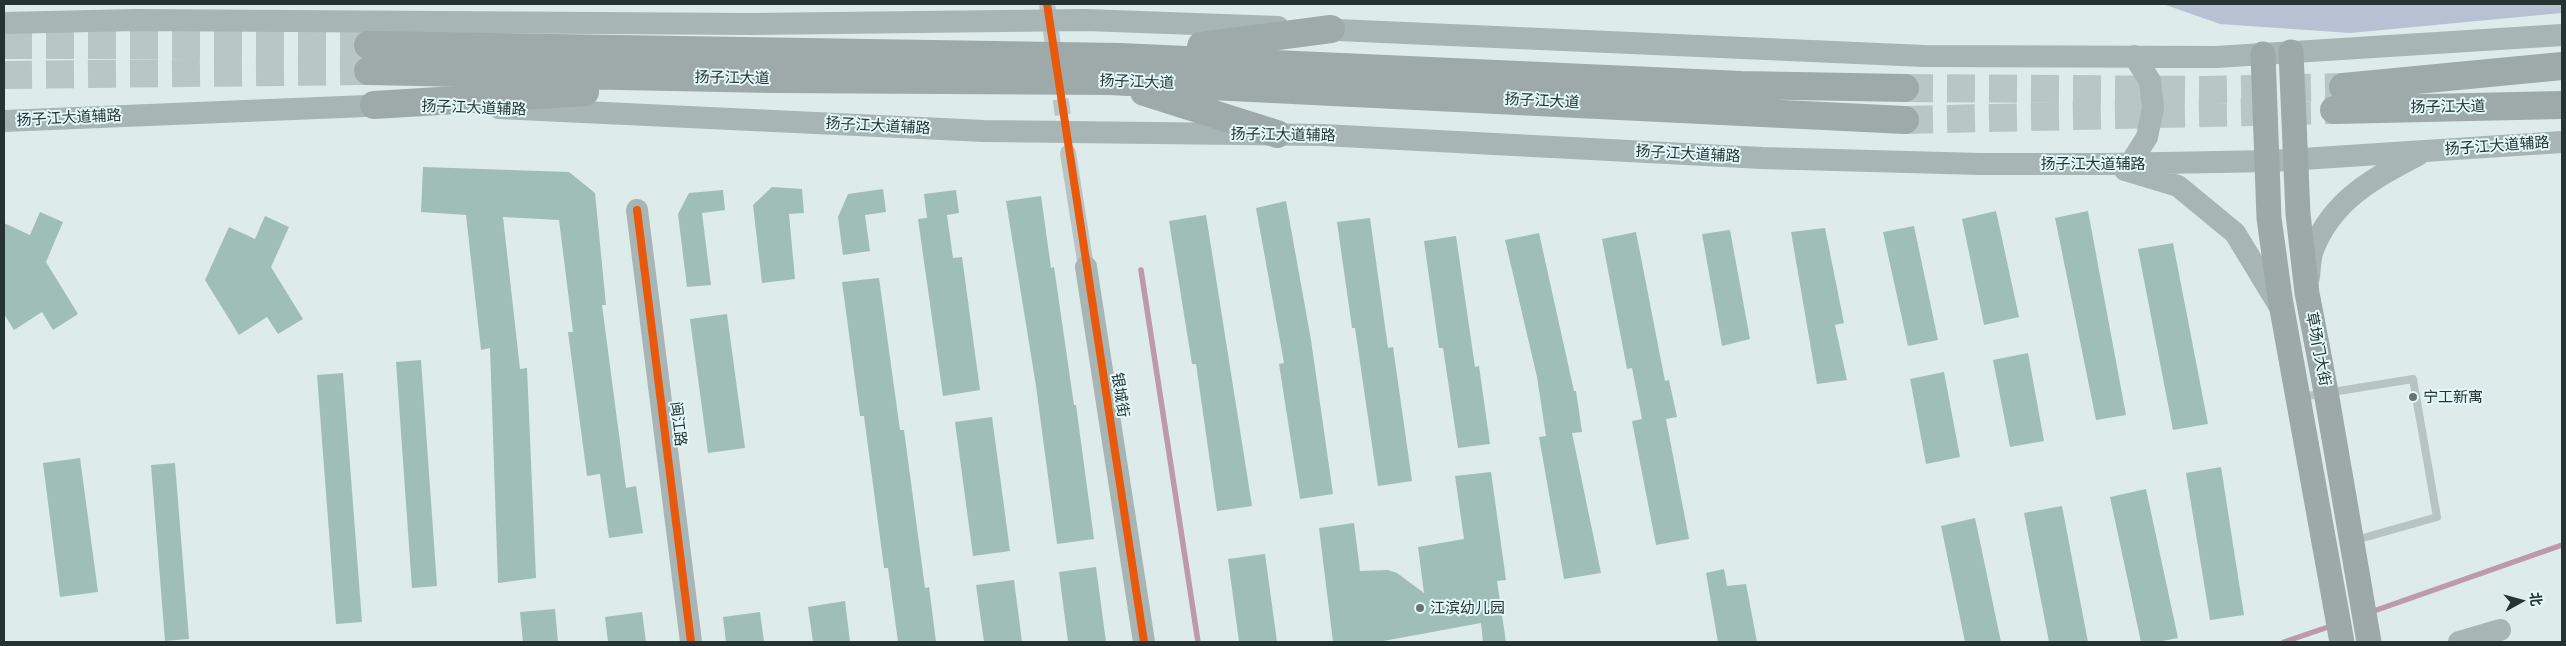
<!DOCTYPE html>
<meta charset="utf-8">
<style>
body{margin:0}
#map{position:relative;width:2566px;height:646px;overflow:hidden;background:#deebeb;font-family:"Public Sans","Noto Sans SC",sans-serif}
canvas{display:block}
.frame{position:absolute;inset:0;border:5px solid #263431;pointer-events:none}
.north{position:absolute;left:2496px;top:576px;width:50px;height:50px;-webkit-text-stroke:4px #e4f8f9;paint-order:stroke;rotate:83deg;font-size:14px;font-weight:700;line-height:20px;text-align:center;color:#263431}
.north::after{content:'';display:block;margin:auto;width:18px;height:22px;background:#263431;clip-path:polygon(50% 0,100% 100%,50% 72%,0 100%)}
</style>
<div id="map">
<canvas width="2566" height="646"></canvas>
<div class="frame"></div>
<div class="north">北</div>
</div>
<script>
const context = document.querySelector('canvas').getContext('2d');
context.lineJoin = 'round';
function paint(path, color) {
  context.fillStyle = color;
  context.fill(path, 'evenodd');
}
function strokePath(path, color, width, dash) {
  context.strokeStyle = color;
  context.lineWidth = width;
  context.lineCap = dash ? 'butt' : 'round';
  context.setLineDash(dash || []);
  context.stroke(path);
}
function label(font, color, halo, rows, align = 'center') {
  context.font = font + ' "Public Sans","Noto Sans SC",sans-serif';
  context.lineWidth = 4;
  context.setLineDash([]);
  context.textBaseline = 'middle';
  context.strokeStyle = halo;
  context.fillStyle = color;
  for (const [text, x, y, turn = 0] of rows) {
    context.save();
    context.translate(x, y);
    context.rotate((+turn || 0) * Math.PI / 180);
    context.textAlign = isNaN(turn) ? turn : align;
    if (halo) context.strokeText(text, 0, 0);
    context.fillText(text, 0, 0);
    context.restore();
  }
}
paint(new Path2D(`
 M 2163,4 L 2562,4 L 2562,13 L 2350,33 L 2220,24 Z`), '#b8c1d3');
strokePath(new Path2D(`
 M 1141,270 L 1198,642
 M 2371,612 L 2562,545
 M 2284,642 L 2334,625`), '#bc9aab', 5.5);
paint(new Path2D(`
 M 423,167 L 569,172 L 595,193 L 606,305 L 602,305 L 626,488 L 636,486 L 643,533 L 609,538 L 600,474 L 587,476 L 568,332 L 573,332 L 559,220 L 503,217 L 520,369 L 527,368 L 536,578 L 498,583 L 490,348 L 481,350 L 466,215 L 421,212 Z
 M 772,187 L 802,189 L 804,213 L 789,214 L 795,279 L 762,283 L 753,205 Z
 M 883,189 L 886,212 L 865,215 L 870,251 L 843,255 L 838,217 L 848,194 Z
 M 723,190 L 725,210 L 702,213 L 711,285 L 687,287 L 678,214 L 689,193 Z
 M 956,190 L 959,213 L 947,215 L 953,258 L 962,257 L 980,390 L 943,396 L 918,219 L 927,218 L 924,194 Z
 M 1041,196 L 1051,268 L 1054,267 L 1074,405 L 1076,405 L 1094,539 L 1057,544 L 1036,386 L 1006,201 Z
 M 1286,201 L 1311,340 L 1333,494 L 1300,499 L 1279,364 L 1284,363 L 1256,208 Z
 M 1996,211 L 2019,317 L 1984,325 L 1962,219 Z
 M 2088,211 L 2126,415 L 2096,420 L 2055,218 Z
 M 40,212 L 63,222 L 46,262 L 78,314 L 53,330 L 42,312 L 14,330 L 4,314 L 4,223 L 30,235 Z
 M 1206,215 L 1252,506 L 1217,511 L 1196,364 L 1192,364 L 1169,221 Z
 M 265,216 L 289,227 L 271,267 L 303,319 L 278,334 L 267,317 L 239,335 L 205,280 L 229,227 L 255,239 Z
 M 1370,218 L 1388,348 L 1393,347 L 1412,481 L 1378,486 L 1355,328 L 1352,328 L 1337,222 Z
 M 1914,226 L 1938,340 L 1908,346 L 1883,232 Z
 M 1825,228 L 1844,323 L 1835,325 L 1847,380 L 1817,384 L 1791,232 Z
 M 1730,230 L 1750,339 L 1722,346 L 1702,234 Z
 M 1636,232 L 1665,381 L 1669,380 L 1677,417 L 1666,419 L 1689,539 L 1656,545 L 1632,421 L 1642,419 L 1632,368 L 1627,369 L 1602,239 Z
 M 1539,233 L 1574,391 L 1576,391 L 1582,432 L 1572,433 L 1601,573 L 1564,579 L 1539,437 L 1546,436 L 1537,377 L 1505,240 Z
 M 1456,236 L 1475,367 L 1479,366 L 1490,444 L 1458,448 L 1443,348 L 1439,348 L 1424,241 Z
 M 2173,243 L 2208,424 L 2173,430 L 2138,249 Z
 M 879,278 L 900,430 L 904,430 L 925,588 L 929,587 L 936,642 L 898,642 L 888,568 L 884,568 L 864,416 L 860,416 L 842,282 Z
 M 727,314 L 745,448 L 708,453 L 690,319 Z
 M 2028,353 L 2044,441 L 2010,447 L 1993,360 Z
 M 421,360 L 437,586 L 412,588 L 396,362 Z
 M 1944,372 L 1960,457 L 1926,464 L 1910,379 Z
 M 343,373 L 362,622 L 336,624 L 317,375 Z
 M 992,417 L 1010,551 L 973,556 L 955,422 Z
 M 80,458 L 98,592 L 60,597 L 43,463 Z
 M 175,463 L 189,639 L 165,641 L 151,465 Z
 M 2221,467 L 2244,615 L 2210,620 L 2186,473 Z
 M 1491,472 L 1506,580 L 1497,581 L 1506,642 L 1483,642 L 1481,623 L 1378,642 L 1333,642 L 1319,528 L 1354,523 L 1360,571 L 1388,570 L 1397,573 L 1424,593 L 1418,547 L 1464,539 L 1455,476 Z
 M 2146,489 L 2178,638 L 2157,642 L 2141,642 L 2110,497 Z
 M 2062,506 L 2088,642 L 2049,642 L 2024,513 Z
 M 1975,518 L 2001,642 L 1965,642 L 1941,526 Z
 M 1265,554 L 1277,642 L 1239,642 L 1228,559 Z
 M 1096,567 L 1106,642 L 1068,642 L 1059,572 Z
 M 1724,569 L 1727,586 L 1746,584 L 1757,642 L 1718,642 L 1706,573 Z
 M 1014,580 L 1022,642 L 984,642 L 976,585 Z
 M 845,601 L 850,642 L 813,642 L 808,607 Z
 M 555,609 L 558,642 L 523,642 L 520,612 Z
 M 642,612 L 646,642 L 608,642 L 605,617 Z
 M 760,612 L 764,642 L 726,642 L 723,617 Z`), '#9fbeb8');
strokePath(new Path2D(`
 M 1047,4 L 1067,143`), '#b9c6c6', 16, [16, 8]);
strokePath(new Path2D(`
 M 4,45 L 368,45
 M 4,75 L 368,71
 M 1905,88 L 2204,90 L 2343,87
 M 1905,120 L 2334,110`), '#b9c6c6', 28, [28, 14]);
strokePath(new Path2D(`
 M 2301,397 L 2413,379 L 2437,517 L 2356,540`), '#b7c4c3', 8);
strokePath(new Path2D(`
 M 1068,153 L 1086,267`), '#b7c4c3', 16);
strokePath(new Path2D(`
 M 4,23 L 136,20 L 751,24 L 1086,20 L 1278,27
 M 1315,29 L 1924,56 L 2216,57 L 2562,35
 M 499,108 L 984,131 L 1323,135 L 1762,158 L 1980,164 L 2108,164 L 2272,161 L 2562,142
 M 4,121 L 390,105
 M 2130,164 L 2147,137 L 2153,108 L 2150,81 L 2134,56
 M 2125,170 L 2178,186 L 2235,233 L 2280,307
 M 637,210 L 691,642
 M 1086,267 L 1144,642
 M 2309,277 C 2310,268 2310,258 2313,250 C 2332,200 2374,178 2418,155
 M 2459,642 L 2500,630`), '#a7b5b4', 22);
strokePath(new Path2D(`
 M 2291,52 L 2298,214 L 2307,293 L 2326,392 L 2369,642
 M 2263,54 L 2269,218 L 2280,298 L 2342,642`), '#9ca9a8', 25);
strokePath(new Path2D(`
 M 368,45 L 1119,57 L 1741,85 L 1905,88
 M 1201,46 L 1331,29
 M 368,71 L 772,79 L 1109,81 L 1905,120
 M 2343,87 L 2562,66
 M 1144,92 L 1277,134
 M 374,105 L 585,92
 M 2334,110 L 2562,105`), '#9daaa9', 28);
strokePath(new Path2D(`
 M 1047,4 L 1144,642
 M 637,210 L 691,642`), '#e8590c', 8);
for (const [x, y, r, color] of [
 [2413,397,5,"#667472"],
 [1420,608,5,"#667472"]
]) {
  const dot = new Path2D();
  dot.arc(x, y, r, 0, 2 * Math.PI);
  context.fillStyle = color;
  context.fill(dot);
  strokePath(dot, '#e4f8f9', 2);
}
label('15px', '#263431', '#e4f8f9', [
 ["扬子江大道",732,78,1],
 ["扬子江大道",1137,82,2],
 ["扬子江大道",1542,101,3],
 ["扬子江大道",2448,107,-1],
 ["扬子江大道辅路",474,108,2],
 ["扬子江大道辅路",69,118,-3],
 ["扬子江大道辅路",878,126,3],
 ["扬子江大道辅路",1283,135,1],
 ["扬子江大道辅路",2497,146,-4],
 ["扬子江大道辅路",1688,154,3],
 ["扬子江大道辅路",2093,164],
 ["草场门大街",2318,349,79],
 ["银城街",1120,395,81],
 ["闽江路",678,424,83]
]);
label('15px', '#263431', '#e4f8f9', [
 ["宁工新寓",2423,397],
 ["江滨幼儿园",1430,608]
], 'left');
</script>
